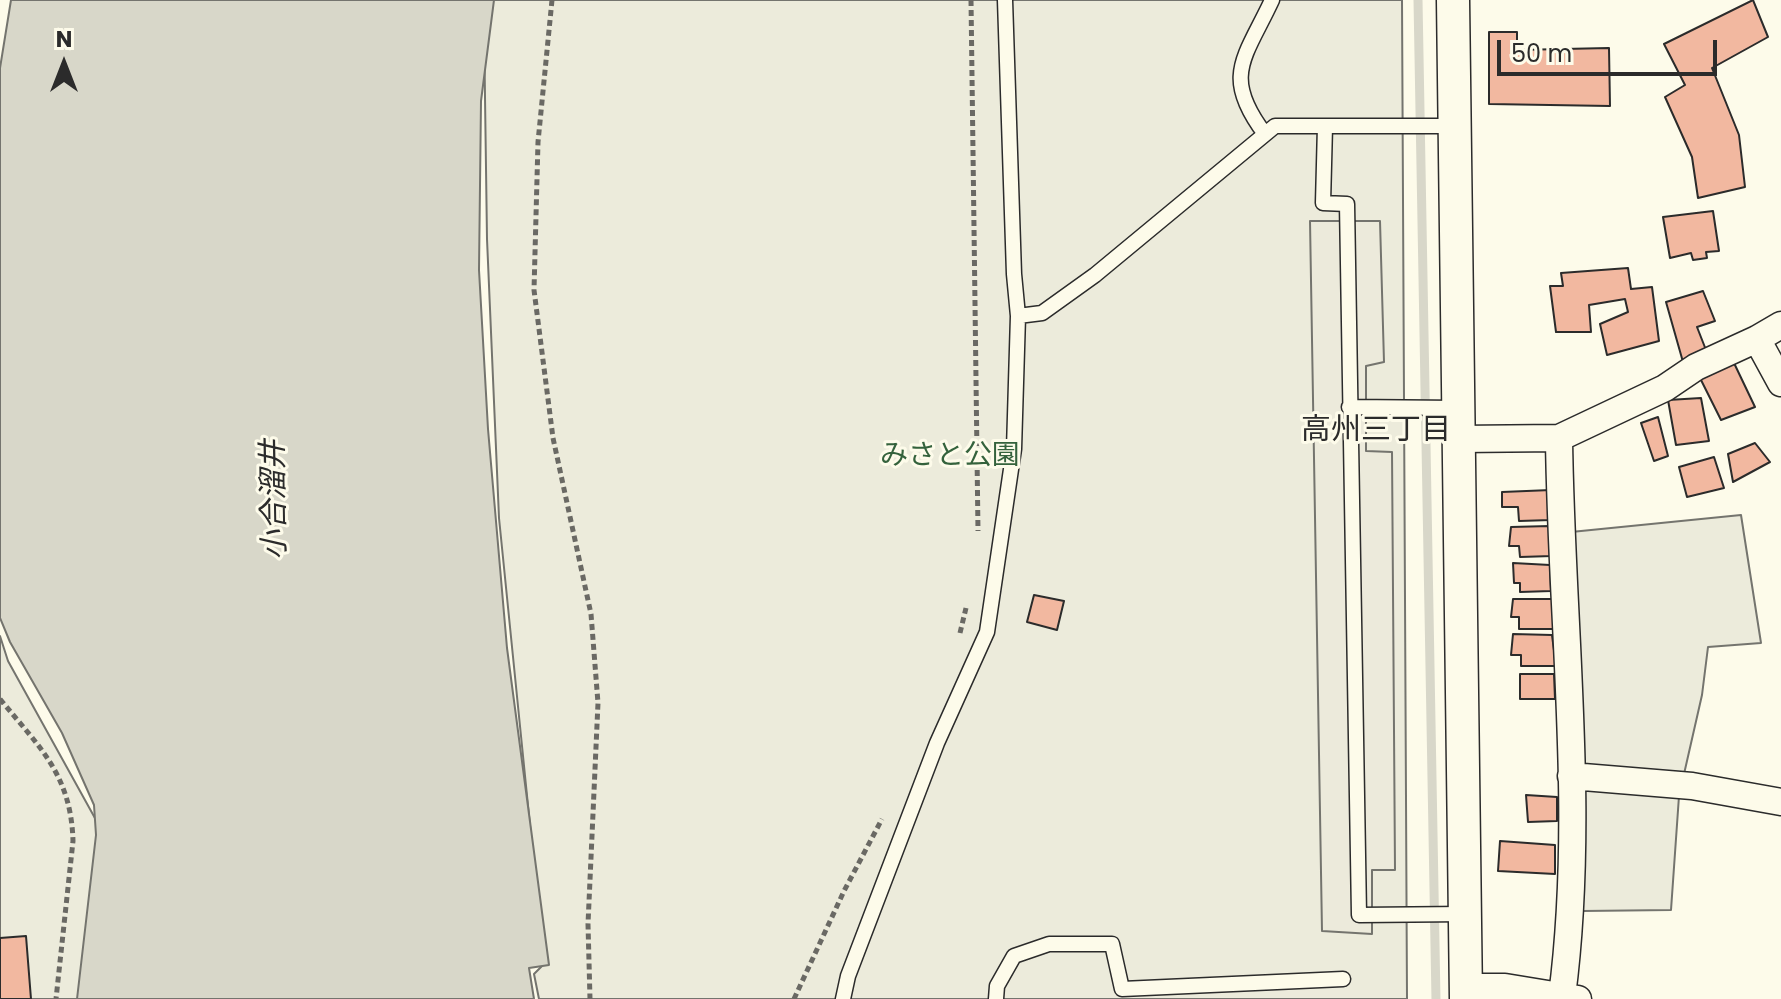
<!DOCTYPE html>
<meta charset="utf-8">
<style>
body{margin:0}
#map{position:relative;width:1781px;height:999px;overflow:hidden;background:#fdfbea;font-family:Poppins,sans-serif}
canvas{display:block}
.north{position:absolute;left:24px;top:24px;width:80px;height:80px;-webkit-text-stroke:6px #fdfbea;paint-order:stroke;rotate:0deg;font-size:22px;font-weight:700;line-height:32px;text-align:center;color:#2b2b2b}
.north::after{content:'';display:block;margin:auto;width:28px;height:36px;background:#2b2b2b;clip-path:polygon(50% 0,100% 100%,50% 72%,0 100%)}
.scale{position:absolute;left:1497px;top:40px;width:220px;height:36px;box-sizing:border-box;border:4px solid #2b2b2b;border-top:0;padding-left:10px;font-size:24px;line-height:28px;white-space:nowrap;color:#2b2b2b;-webkit-text-stroke:6px #fdfbea;paint-order:stroke}
</style>
<div id="map">
<canvas width="1781" height="999"></canvas>
<div class="north">N</div>
<div class="scale">50 m</div>
</div>
<script>
const context = document.querySelector('canvas').getContext('2d');
context.lineJoin = 'round';
function paint(path, color) {
  context.fillStyle = color;
  context.fill(path, 'evenodd');
}
function strokePath(path, color, width, dash) {
  context.strokeStyle = color;
  context.lineWidth = width;
  context.lineCap = dash ? 'butt' : 'round';
  context.setLineDash(dash || []);
  context.stroke(path);
}
function label(font, color, halo, rows, align = 'center') {
  context.font = font + ' Poppins,"Noto Sans JP",sans-serif';
  context.lineWidth = 6;
  context.setLineDash([]);
  context.textBaseline = 'middle';
  context.strokeStyle = halo;
  context.fillStyle = color;
  for (const [text, x, y, turn = 0] of rows) {
    context.save();
    context.translate(x, y);
    context.rotate((+turn || 0) * Math.PI / 180);
    context.textAlign = isNaN(turn) ? turn : align;
    if (halo) context.strokeText(text, 0, 0);
    context.fillText(text, 0, 0);
    context.restore();
  }
}
const green = new Path2D(`
 M 491,0 L 1402,0 L 1407,999 L 539,999 L 534,974 L 544,964 L 499,518 L 487,239 L 484,26 Z
 M 1741,515 L 1761,643 L 1708,647 L 1702,695 L 1679,796 L 1671,910 L 1583,911 L 1571,532 Z
 M 0,636 L 8,661 L 101,829 L 97,999 L 0,999 Z`);
paint(green, '#ecebdb');
strokePath(green, '#74746e', 2);
const parking = new Path2D(`
 M 1310,221 L 1380,221 L 1384,362 L 1366,366 L 1366,451 L 1392,452 L 1395,870 L 1372,870 L 1372,934 L 1322,931 Z`);
paint(parking, '#eceadb');
strokePath(parking, '#74746e', 2);
const water = new Path2D(`
 M 11,0 L 494,0 L 481,101 L 479,270 L 488,429 L 507,648 L 549,965 L 529,968 L 534,999 L 77,999 L 96,835 L 94,805 L 62,733 L 10,642 L 0,618 L 0,68 Z`);
paint(water, '#d8d7c9');
strokePath(water, '#74746e', 2);
strokePath(new Path2D(`
 M 1418,0 L 1436,999`), '#d8d7c9', 9);
const building = new Path2D(`
 M 1753,0 L 1768,37 L 1712,68 L 1739,135 L 1745,187 L 1698,198 L 1692,157 L 1665,97 L 1685,85 L 1664,44 Z
 M 1489,32 L 1517,32 L 1517,50 L 1609,48 L 1610,106 L 1489,104 Z
 M 1713,211 L 1719,251 L 1706,252 L 1707,258 L 1693,260 L 1691,253 L 1670,258 L 1663,217 Z
 M 1628,268 L 1631,289 L 1652,287 L 1659,341 L 1607,355 L 1600,324 L 1628,312 L 1625,299 L 1589,305 L 1591,332 L 1556,332 L 1550,286 L 1563,286 L 1561,273 Z
 M 1703,291 L 1715,321 L 1697,327 L 1706,350 L 1683,362 L 1666,302 Z
 M 1734,363 L 1755,407 L 1721,420 L 1700,378 Z
 M 1701,398 L 1709,441 L 1676,445 L 1668,400 Z
 M 1658,417 L 1668,456 L 1654,461 L 1641,423 Z
 M 1755,443 L 1770,462 L 1733,482 L 1728,454 Z
 M 1714,457 L 1724,488 L 1687,497 L 1679,467 Z
 M 1551,490 L 1551,520 L 1519,521 L 1518,507 L 1502,507 L 1502,492 Z
 M 1550,526 L 1552,556 L 1520,557 L 1519,546 L 1509,546 L 1511,527 Z
 M 1513,563 L 1550,565 L 1551,591 L 1520,592 L 1520,583 L 1514,583 Z
 M 1034,595 L 1064,601 L 1057,630 L 1027,622 Z
 M 1513,599 L 1553,599 L 1555,629 L 1519,629 L 1519,617 L 1511,617 Z
 M 1513,634 L 1552,635 L 1556,666 L 1521,666 L 1521,655 L 1511,655 Z
 M 1520,674 L 1554,674 L 1555,699 L 1520,699 Z
 M 1526,795 L 1557,797 L 1557,821 L 1528,822 Z
 M 1500,841 L 1555,845 L 1555,874 L 1498,871 Z
 M 26,936 L 31,999 L 0,999 L 0,938 Z`);
paint(building, '#f2b8a0');
strokePath(building, '#2b2b2b', 2);
const service = new Path2D(`
 M 1325,126 L 1323,203 L 1347,204 L 1359,915 L 1465,914
 M 1265,134 C 1221,76 1245,58 1272,0
 M 1018,316 L 1042,313 L 1095,275 L 1275,126 L 1455,126
 M 1349,407 L 1458,408
 M 843,999 L 848,976 L 937,743 L 987,632 L 1014,449 L 1018,316 L 1014,274 L 1005,0
 M 996,999 L 997,986 L 1014,956 L 1049,944 L 1112,944 L 1122,989 L 1343,979`);
const minor = new Path2D(`
 M 1757,339 L 1781,383
 M 1459,439 L 1559,438
 M 1571,776 L 1692,786 L 1781,802
 M 1466,987 L 1505,987 L 1578,999
 M 1562,996 C 1586,812 1561,623 1559,438 L 1665,388 L 1696,367 L 1757,339 L 1781,325`);
const tertiary = new Path2D(`
 M 1453,0 L 1466,999`);
strokePath(service, '#2b2b2b', 17);
strokePath(minor, '#2b2b2b', 29);
strokePath(tertiary, '#2b2b2b', 35);
strokePath(new Path2D(`
 M 552,0 L 538,142 L 534,290 L 553,438 L 591,614 L 598,703 L 588,924 L 590,999
 M 971,0 L 978,531
 M 960,633 L 966,608
 M 0,699 C 39,747 71,774 73,841 L 56,999
 M 794,999 L 844,891 L 882,819`), '#6a6964', 5, [6, 4]);
strokePath(service, '#fdfbea', 14);
strokePath(minor, '#fdfbea', 26);
strokePath(tertiary, '#fdfbea', 32);
label('28px', '#34623c', '#fdfbea', [
 ["みさと公園",950,457]
]);
label('30px', '#2b2b2b', '#fdfbea', [
 ["高州三丁目",1376,431]
]);
label('italic 30px', '#2b2b2b', '#fdfbea', [
 ["小合溜井",276,500,-91]
]);
</script>
